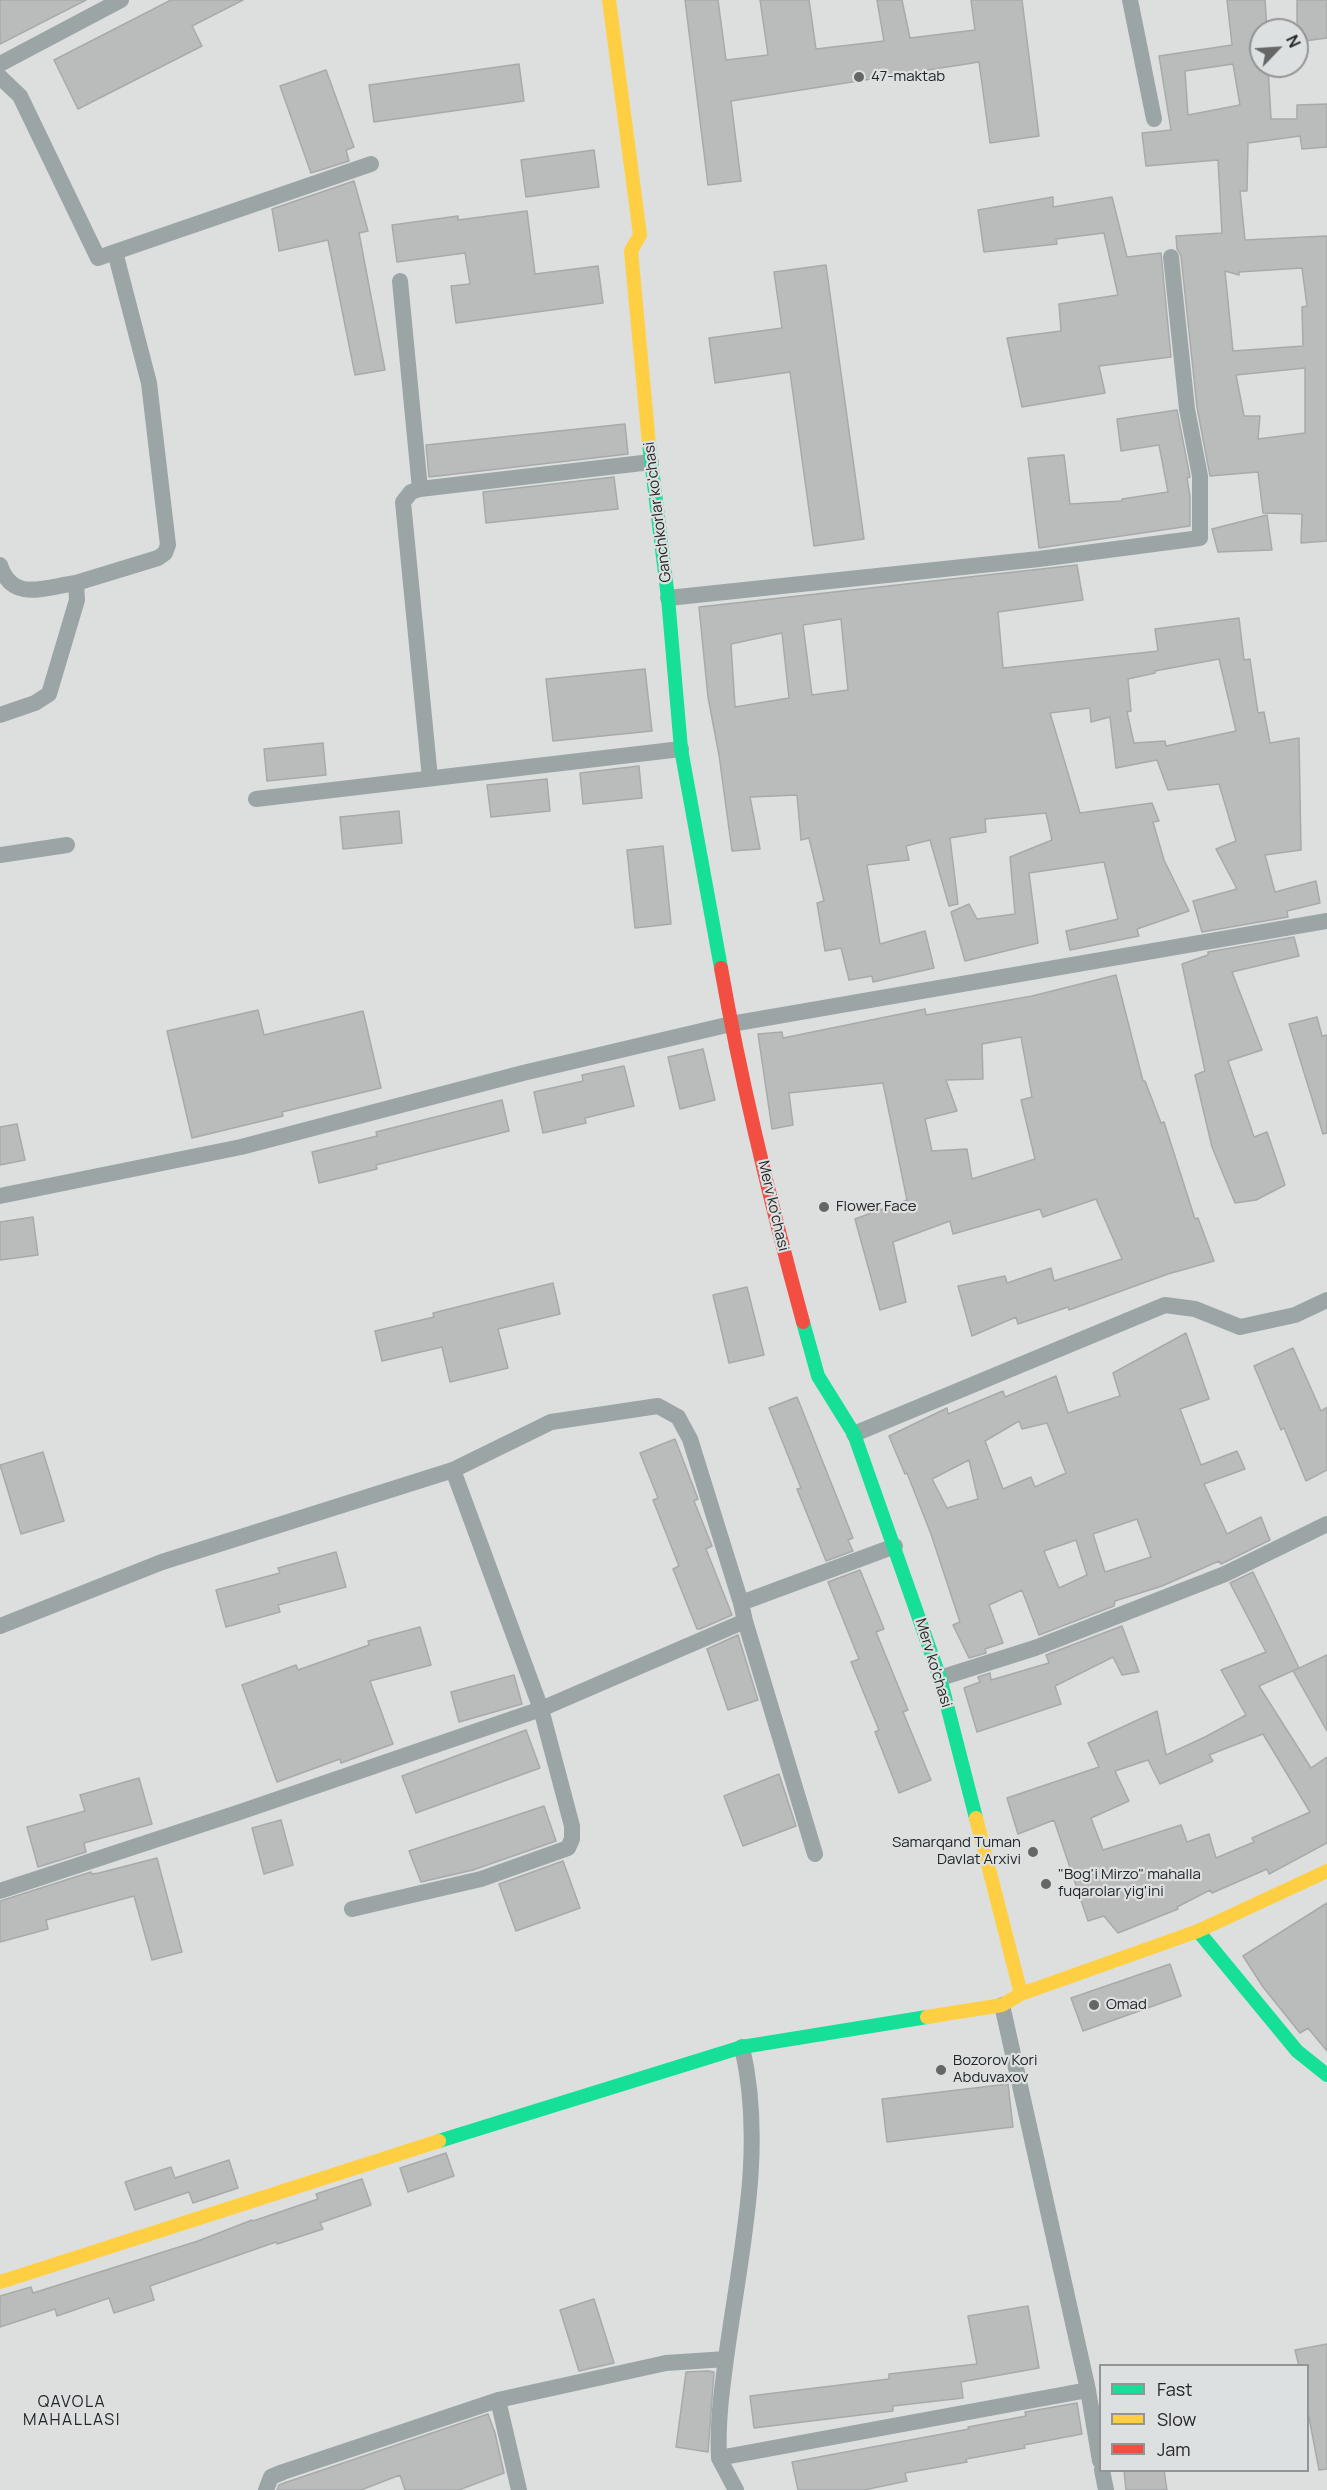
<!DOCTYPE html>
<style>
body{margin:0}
#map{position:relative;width:1327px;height:2490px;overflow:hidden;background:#dddfdf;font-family:Manrope,sans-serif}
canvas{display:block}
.legend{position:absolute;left:1099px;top:2364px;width:210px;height:108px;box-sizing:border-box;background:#dce0e0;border:2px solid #929595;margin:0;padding:8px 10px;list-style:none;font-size:18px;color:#242525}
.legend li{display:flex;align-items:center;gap:12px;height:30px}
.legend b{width:30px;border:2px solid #929595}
.north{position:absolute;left:1249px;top:18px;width:60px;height:60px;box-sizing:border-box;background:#dce0e0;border:2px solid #929595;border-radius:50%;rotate:65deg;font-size:16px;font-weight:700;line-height:24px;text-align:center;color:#242525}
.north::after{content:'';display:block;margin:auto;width:21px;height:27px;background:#656666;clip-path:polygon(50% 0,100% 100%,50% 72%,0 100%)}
</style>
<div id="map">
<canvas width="1327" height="2490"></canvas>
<ul class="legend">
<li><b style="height:8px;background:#16e098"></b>Fast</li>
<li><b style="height:8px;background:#ffcf43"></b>Slow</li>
<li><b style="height:8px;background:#f24e42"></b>Jam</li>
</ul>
<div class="north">N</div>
</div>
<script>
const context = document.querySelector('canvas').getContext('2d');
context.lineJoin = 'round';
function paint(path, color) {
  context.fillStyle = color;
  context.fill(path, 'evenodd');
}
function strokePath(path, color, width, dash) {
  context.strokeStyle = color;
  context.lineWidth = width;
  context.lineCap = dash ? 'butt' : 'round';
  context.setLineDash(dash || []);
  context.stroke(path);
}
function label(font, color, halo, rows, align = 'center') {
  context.font = font + ' Manrope,sans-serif';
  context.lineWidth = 4.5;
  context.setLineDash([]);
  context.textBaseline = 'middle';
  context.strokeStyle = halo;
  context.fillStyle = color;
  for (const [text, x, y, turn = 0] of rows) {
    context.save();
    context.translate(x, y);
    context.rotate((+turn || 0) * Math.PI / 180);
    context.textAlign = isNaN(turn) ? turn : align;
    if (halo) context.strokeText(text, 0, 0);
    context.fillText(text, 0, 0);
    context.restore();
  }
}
const building = new Path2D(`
 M 0,0 L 86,0 L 0,44 Z
 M 171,0 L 243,0 L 192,26 L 202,46 L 78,109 L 54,60 Z
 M 685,0 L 718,0 L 726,60 L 768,55 L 760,0 L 809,0 L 816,49 L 884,41 L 877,0 L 902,0 L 910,38 L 975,30 L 971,0 L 1022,0 L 1039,136 L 990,143 L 979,62 L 731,101 L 741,181 L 708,185 Z
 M 1227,0 L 1265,0 L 1267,30 L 1261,30 L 1261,66 L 1268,66 L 1271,119 L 1297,119 L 1297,105 L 1327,104 L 1327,147 L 1302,149 L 1300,136 L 1248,143 L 1247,191 L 1240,191 L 1245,240 L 1327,236 L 1327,541 L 1301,543 L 1302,514 L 1263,513 L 1258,472 L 1210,476 L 1197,407 L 1181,256 L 1177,249 L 1176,236 L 1222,233 L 1218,160 L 1146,166 L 1142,133 L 1171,130 L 1159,56 L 1232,45 ZM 1233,64 L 1240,105 L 1188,115 L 1185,71 ZM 1302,268 L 1307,306 L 1302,307 L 1303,346 L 1233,351 L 1225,271 L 1239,275 L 1239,272 ZM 1305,368 L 1305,433 L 1258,439 L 1260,416 L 1244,416 L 1236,375 Z
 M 1297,0 L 1327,0 L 1327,38 L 1297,42 Z
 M 519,64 L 524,101 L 374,122 L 369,85 Z
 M 326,70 L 354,147 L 346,150 L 349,161 L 311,173 L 280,86 Z
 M 594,150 L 599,187 L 526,197 L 521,160 Z
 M 354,181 L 368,231 L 359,233 L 385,370 L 355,375 L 328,240 L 279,251 L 272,209 Z
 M 1053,197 L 1053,207 L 1112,197 L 1127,257 L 1161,253 L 1171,357 L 1099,366 L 1105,393 L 1022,407 L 1007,338 L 1061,331 L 1059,304 L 1118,295 L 1104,233 L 1056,239 L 1057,244 L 984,252 L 978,210 Z
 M 527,211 L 535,274 L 598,266 L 603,303 L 456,323 L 451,286 L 470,284 L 465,253 L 397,262 L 392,225 L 458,216 L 458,220 Z
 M 826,265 L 864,539 L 814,546 L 790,372 L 715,383 L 709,338 L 782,328 L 774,272 Z
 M 1177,410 L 1190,477 L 1187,478 L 1190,496 L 1190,526 L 1039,548 L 1028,458 L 1064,455 L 1070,504 L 1122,501 L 1122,499 L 1168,492 L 1159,445 L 1121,451 L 1117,419 Z
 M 625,424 L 628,454 L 429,477 L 426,445 Z
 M 614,477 L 618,509 L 486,523 L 483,492 Z
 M 1267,515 L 1272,550 L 1218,552 L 1212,529 Z
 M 1077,565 L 1083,600 L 998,612 L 1003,668 L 1158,651 L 1155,629 L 1239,618 L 1244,660 L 1250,659 L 1258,713 L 1264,712 L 1270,743 L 1299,738 L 1301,850 L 1265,855 L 1275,892 L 1316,881 L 1320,903 L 1287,911 L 1288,917 L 1202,932 L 1193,901 L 1237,889 L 1216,849 L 1236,841 L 1219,784 L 1168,790 L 1157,760 L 1116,768 L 1110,717 L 1091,722 L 1090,708 L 1050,713 L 1080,813 L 1152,803 L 1159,821 L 1153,822 L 1164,860 L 1189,911 L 1137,929 L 1139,936 L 1070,950 L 1066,931 L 1118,919 L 1104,862 L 1029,873 L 1038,943 L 965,961 L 951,912 L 969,904 L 977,919 L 1015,914 L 1010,857 L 1052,840 L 1046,813 L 985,819 L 986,832 L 950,838 L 958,904 L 949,906 L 930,840 L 906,846 L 909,860 L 867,865 L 880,944 L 925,931 L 934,968 L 873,982 L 872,976 L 849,980 L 841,948 L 825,951 L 817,903 L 824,901 L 809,838 L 801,840 L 797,795 L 750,797 L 760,849 L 732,851 L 719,755 L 708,697 L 699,607 ZM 841,619 L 848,690 L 812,695 L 803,625 ZM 782,633 L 789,698 L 735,707 L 731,644 ZM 1219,659 L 1236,731 L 1166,746 L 1165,741 L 1134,743 L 1127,712 L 1131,711 L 1128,679 L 1155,673 L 1155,671 Z
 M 645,669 L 652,731 L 553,741 L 546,679 Z
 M 323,743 L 326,775 L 267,781 L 264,749 Z
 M 639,766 L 642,798 L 583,804 L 580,773 Z
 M 547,779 L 550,811 L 491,817 L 487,785 Z
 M 399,811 L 402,843 L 343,849 L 340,817 Z
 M 663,846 L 671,924 L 635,928 L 627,850 Z
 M 1294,937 L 1299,956 L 1232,972 L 1262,1050 L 1228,1061 L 1254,1137 L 1267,1132 L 1285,1185 L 1256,1200 L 1235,1203 L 1212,1147 L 1195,1075 L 1205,1071 L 1182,964 L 1208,955 L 1208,952 Z
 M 1116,975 L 1143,1081 L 1145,1081 L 1161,1123 L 1164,1122 L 1195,1219 L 1198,1218 L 1214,1261 L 1168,1274 L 1069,1310 L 1068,1307 L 1018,1324 L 1016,1317 L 972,1336 L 958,1286 L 1005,1276 L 1007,1283 L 1051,1268 L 1054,1281 L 1122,1259 L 1096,1199 L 1043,1217 L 1040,1209 L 953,1234 L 950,1221 L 893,1242 L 906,1302 L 880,1310 L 855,1219 L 907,1200 L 883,1083 L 789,1093 L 793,1125 L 772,1129 L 758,1034 L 782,1032 L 783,1038 L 925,1009 L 926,1015 L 1032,996 ZM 1021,1037 L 1032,1097 L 1021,1100 L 1035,1159 L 972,1179 L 967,1149 L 932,1151 L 925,1119 L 957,1111 L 946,1080 L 983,1079 L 982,1044 Z
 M 258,1010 L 264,1035 L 363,1011 L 381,1088 L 282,1112 L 283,1116 L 192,1138 L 167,1031 Z
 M 1317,1017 L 1322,1036 L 1327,1035 L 1327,1133 L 1323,1134 L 1289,1024 Z
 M 703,1049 L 715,1100 L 680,1109 L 668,1057 Z
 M 624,1066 L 634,1106 L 585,1118 L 586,1123 L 543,1133 L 534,1092 L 583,1081 L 582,1075 Z
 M 502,1100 L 509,1131 L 376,1165 L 377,1169 L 319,1183 L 312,1152 L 377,1136 L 376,1132 Z
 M 17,1124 L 25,1160 L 0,1165 L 0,1127 Z
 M 33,1217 L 38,1255 L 0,1260 L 0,1222 Z
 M 553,1283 L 560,1314 L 498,1329 L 508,1368 L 450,1382 L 442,1347 L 382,1361 L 375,1331 L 434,1317 L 433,1313 Z
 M 747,1287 L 764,1355 L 729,1363 L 713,1295 Z
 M 1186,1333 L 1209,1399 L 1180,1409 L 1201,1465 L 1237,1451 L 1245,1469 L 1204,1484 L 1227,1534 L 1261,1517 L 1270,1540 L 1221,1564 L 1219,1561 L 1162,1586 L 1115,1601 L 1114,1606 L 1039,1635 L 1022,1590 L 989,1605 L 1003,1643 L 985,1649 L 986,1653 L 969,1658 L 953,1625 L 960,1622 L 931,1534 L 907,1473 L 905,1474 L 889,1436 L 947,1408 L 948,1414 L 1003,1391 L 1005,1397 L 1056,1376 L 1068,1413 L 1120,1396 L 1113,1373 ZM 1019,1421 L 1022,1429 L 1047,1423 L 1066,1473 L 1035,1487 L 1031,1477 L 1003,1489 L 985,1441 ZM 969,1460 L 978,1499 L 947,1508 L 932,1479 ZM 1137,1519 L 1151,1557 L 1105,1572 L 1093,1534 ZM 1076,1540 L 1087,1575 L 1059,1588 L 1044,1551 Z
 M 1293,1348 L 1321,1411 L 1327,1407 L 1327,1470 L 1306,1481 L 1284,1428 L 1281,1430 L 1254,1366 Z
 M 797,1397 L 853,1538 L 848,1540 L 853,1551 L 826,1561 L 797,1489 L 801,1488 L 769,1408 Z
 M 675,1439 L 698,1499 L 694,1501 L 712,1546 L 706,1549 L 732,1615 L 700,1629 L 697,1629 L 673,1569 L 679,1566 L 653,1500 L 658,1498 L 640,1453 Z
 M 43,1452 L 64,1521 L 21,1534 L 0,1465 Z
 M 336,1552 L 346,1587 L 278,1605 L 280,1612 L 226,1627 L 216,1590 L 280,1573 L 278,1568 Z
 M 860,1570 L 884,1629 L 876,1632 L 908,1710 L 903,1712 L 931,1780 L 899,1793 L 875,1732 L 879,1730 L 851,1662 L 859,1659 L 828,1582 Z
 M 1253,1572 L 1299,1668 L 1259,1686 L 1311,1768 L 1327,1757 L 1327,1843 L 1269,1874 L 1267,1869 L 1212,1893 L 1210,1890 L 1177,1907 L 1178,1909 L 1118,1933 L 1104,1916 L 1088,1921 L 1054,1820 L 1018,1834 L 1007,1798 L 1099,1767 L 1088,1743 L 1157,1711 L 1166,1755 L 1205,1737 L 1246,1715 L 1221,1670 L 1266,1652 L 1230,1583 ZM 1263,1734 L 1310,1812 L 1252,1838 L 1254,1842 L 1216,1858 L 1209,1834 L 1187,1842 L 1181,1825 L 1103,1850 L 1091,1818 L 1129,1801 L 1115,1771 L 1148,1760 L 1160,1784 L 1213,1761 L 1209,1755 Z
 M 1122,1626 L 1139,1672 L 1122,1675 L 1113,1657 L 1055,1686 L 1061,1704 L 977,1732 L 964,1688 L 980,1682 L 978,1677 L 990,1673 L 991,1680 L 1049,1663 L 1046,1655 Z
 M 420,1627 L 431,1665 L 370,1681 L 393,1744 L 341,1763 L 340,1759 L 277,1782 L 242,1685 L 296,1665 L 298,1670 L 369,1645 L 368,1641 Z
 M 738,1635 L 758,1700 L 728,1710 L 707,1649 Z
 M 1327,1655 L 1327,1731 L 1293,1671 Z
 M 514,1675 L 522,1704 L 459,1722 L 451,1692 Z
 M 526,1730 L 540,1768 L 416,1813 L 402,1776 Z
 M 779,1774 L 796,1826 L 743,1846 L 724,1796 Z
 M 139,1778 L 152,1824 L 84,1843 L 86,1852 L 38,1867 L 27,1827 L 85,1811 L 80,1795 Z
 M 544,1806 L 556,1841 L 473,1870 L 421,1882 L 409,1851 Z
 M 281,1820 L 293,1865 L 264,1874 L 252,1828 Z
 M 157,1858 L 182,1952 L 152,1960 L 134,1896 L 46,1920 L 48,1929 L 0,1942 L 0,1901 L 91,1872 L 92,1874 L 99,1873 Z
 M 563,1861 L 580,1908 L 516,1931 L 499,1884 Z
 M 1327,1903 L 1327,2051 L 1308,2028 L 1300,2033 L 1263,1987 L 1243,1956 Z
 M 1170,1964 L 1181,1996 L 1083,2031 L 1071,1998 Z
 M 1008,2084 L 1013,2127 L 887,2142 L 882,2099 Z
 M 446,2153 L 454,2176 L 408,2192 L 400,2168 Z
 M 229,2160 L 238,2188 L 193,2203 L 189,2192 L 135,2210 L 125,2182 L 171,2167 L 175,2178 Z
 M 362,2179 L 371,2205 L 320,2223 L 323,2229 L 277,2244 L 276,2242 L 150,2286 L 154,2300 L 114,2313 L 109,2298 L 57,2316 L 55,2309 L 0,2327 L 0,2296 L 31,2287 L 33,2293 L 198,2241 L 252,2220 L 253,2221 L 318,2199 L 316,2194 Z
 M 594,2299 L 614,2363 L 579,2371 L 560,2310 Z
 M 1028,2306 L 1039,2368 L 961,2382 L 963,2398 L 893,2406 L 893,2411 L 754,2428 L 750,2396 L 889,2379 L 889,2374 L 977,2364 L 968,2316 Z
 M 1327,2344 L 1327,2469 L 1319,2470 L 1308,2412 L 1308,2366 L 1299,2366 L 1295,2350 Z
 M 708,2371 L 714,2372 L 708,2452 L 676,2447 L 686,2372 Z
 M 1077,2403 L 1082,2434 L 1024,2445 L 1025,2448 L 966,2459 L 967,2462 L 905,2473 L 907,2481 L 864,2490 L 798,2490 L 792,2462 L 969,2429 L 968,2427 L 1026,2416 L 1025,2412 Z
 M 488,2414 L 495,2433 L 504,2473 L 459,2490 L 405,2490 L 400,2475 L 361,2490 L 277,2490 L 279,2485 L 287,2482 Z
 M 1124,2470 L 1164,2470 L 1167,2490 L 1126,2490 Z`);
paint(building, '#babcbc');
strokePath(building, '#a8aaaa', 1.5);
strokePath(new Path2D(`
 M 1130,0 L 1154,119
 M 0,64 L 121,0
 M 0,77 L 20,96 L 98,258 L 115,252
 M 400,281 L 420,489
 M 0,565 C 12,603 45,587 76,583
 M 668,598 L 1039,559 L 1200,538 L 1200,476 L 1187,409 L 1171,257
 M 0,715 L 35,703 L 49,694 L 77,600 L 76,583 L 158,558 L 165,553 L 168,545 L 149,383 L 115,252 L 371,164
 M 430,778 L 403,502 L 411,492 L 420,489 L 651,462
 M 256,799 L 681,749
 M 0,855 L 67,845
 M 0,1196 L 241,1147 L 523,1073 L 731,1024 L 1327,921
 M 854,1434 L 1165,1305 L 1195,1309 L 1240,1327 L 1295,1315 L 1327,1300
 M 453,1470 L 551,1422 L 658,1406 L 678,1417 L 690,1439 L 741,1603
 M 745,1621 L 815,1854
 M 0,1626 L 162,1562 L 453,1470 L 541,1709 L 572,1826 L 572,1839 L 568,1848 L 481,1879 L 352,1909
 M 940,1678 L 1035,1648 L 1225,1574 L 1327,1524
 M 0,1891 L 240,1812 L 541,1709 L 745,1621 L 741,1603 L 895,1546
 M 1088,2390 L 1100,2461
 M 498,2400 L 519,2490
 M 719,2458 C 717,2420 723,2381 728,2344 C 742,2246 765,2145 742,2047
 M 1102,2470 L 1106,2490
 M 266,2490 L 271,2477 L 283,2472 L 498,2400 L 666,2363 L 726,2359
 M 736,2490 L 719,2458 L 1088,2390 L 1002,2005`), '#9ba5a5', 16);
strokePath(new Path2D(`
 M 649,444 L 668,598 L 681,749 L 721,968
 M 803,1322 L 818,1376 L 854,1434 L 940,1678 L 976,1818
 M 1198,1931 L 1297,2051 L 1327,2075
 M 439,2141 L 742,2047 L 927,2017`), '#16e098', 14);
strokePath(new Path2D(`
 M 609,0 L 640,235 L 631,251 L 649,444
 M 976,1818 L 1021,1994
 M 927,2017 L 1002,2005 L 1021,1994 L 1198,1931 L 1327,1871
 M 0,2282 L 439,2141`), '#ffcf43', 14);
strokePath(new Path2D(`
 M 721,968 C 742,1087 771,1205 803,1322`), '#f24e42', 14);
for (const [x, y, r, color] of [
 [859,77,6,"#656666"],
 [824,1207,6,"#656666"],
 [1033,1852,6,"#656666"],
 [1046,1884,6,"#656666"],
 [1094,2005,6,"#656666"],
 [941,2070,6,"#656666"]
]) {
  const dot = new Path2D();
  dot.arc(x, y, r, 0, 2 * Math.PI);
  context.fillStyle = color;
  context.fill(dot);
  strokePath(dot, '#dce0e0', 2);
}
label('15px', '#242525', '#dce0e0', [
 ["47-maktab",871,77],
 ["Flower Face",836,1207],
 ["Samarqand Tuman",1021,1843,"right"],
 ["Davlat Arxivi",1021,1860,"right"],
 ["\"Bog'i Mirzo\" mahalla",1058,1875],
 ["fuqarolar yig'ini",1058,1892],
 ["Omad",1106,2005],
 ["Bozorov Kori",953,2061],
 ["Abduvaxov",953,2078]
], 'left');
label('15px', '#242525', '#dce0e0', [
 ["Ganchkorlar ko'chasi",658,512,-97],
 ["Merv ko'chasi",773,1206,77],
 ["Merv ko'chasi",933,1663,73]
]);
context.letterSpacing = '1.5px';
label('16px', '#242525', '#dce0e0', [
 ["QAVOLA",72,2403],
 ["MAHALLASI",72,2421]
]);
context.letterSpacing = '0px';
</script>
